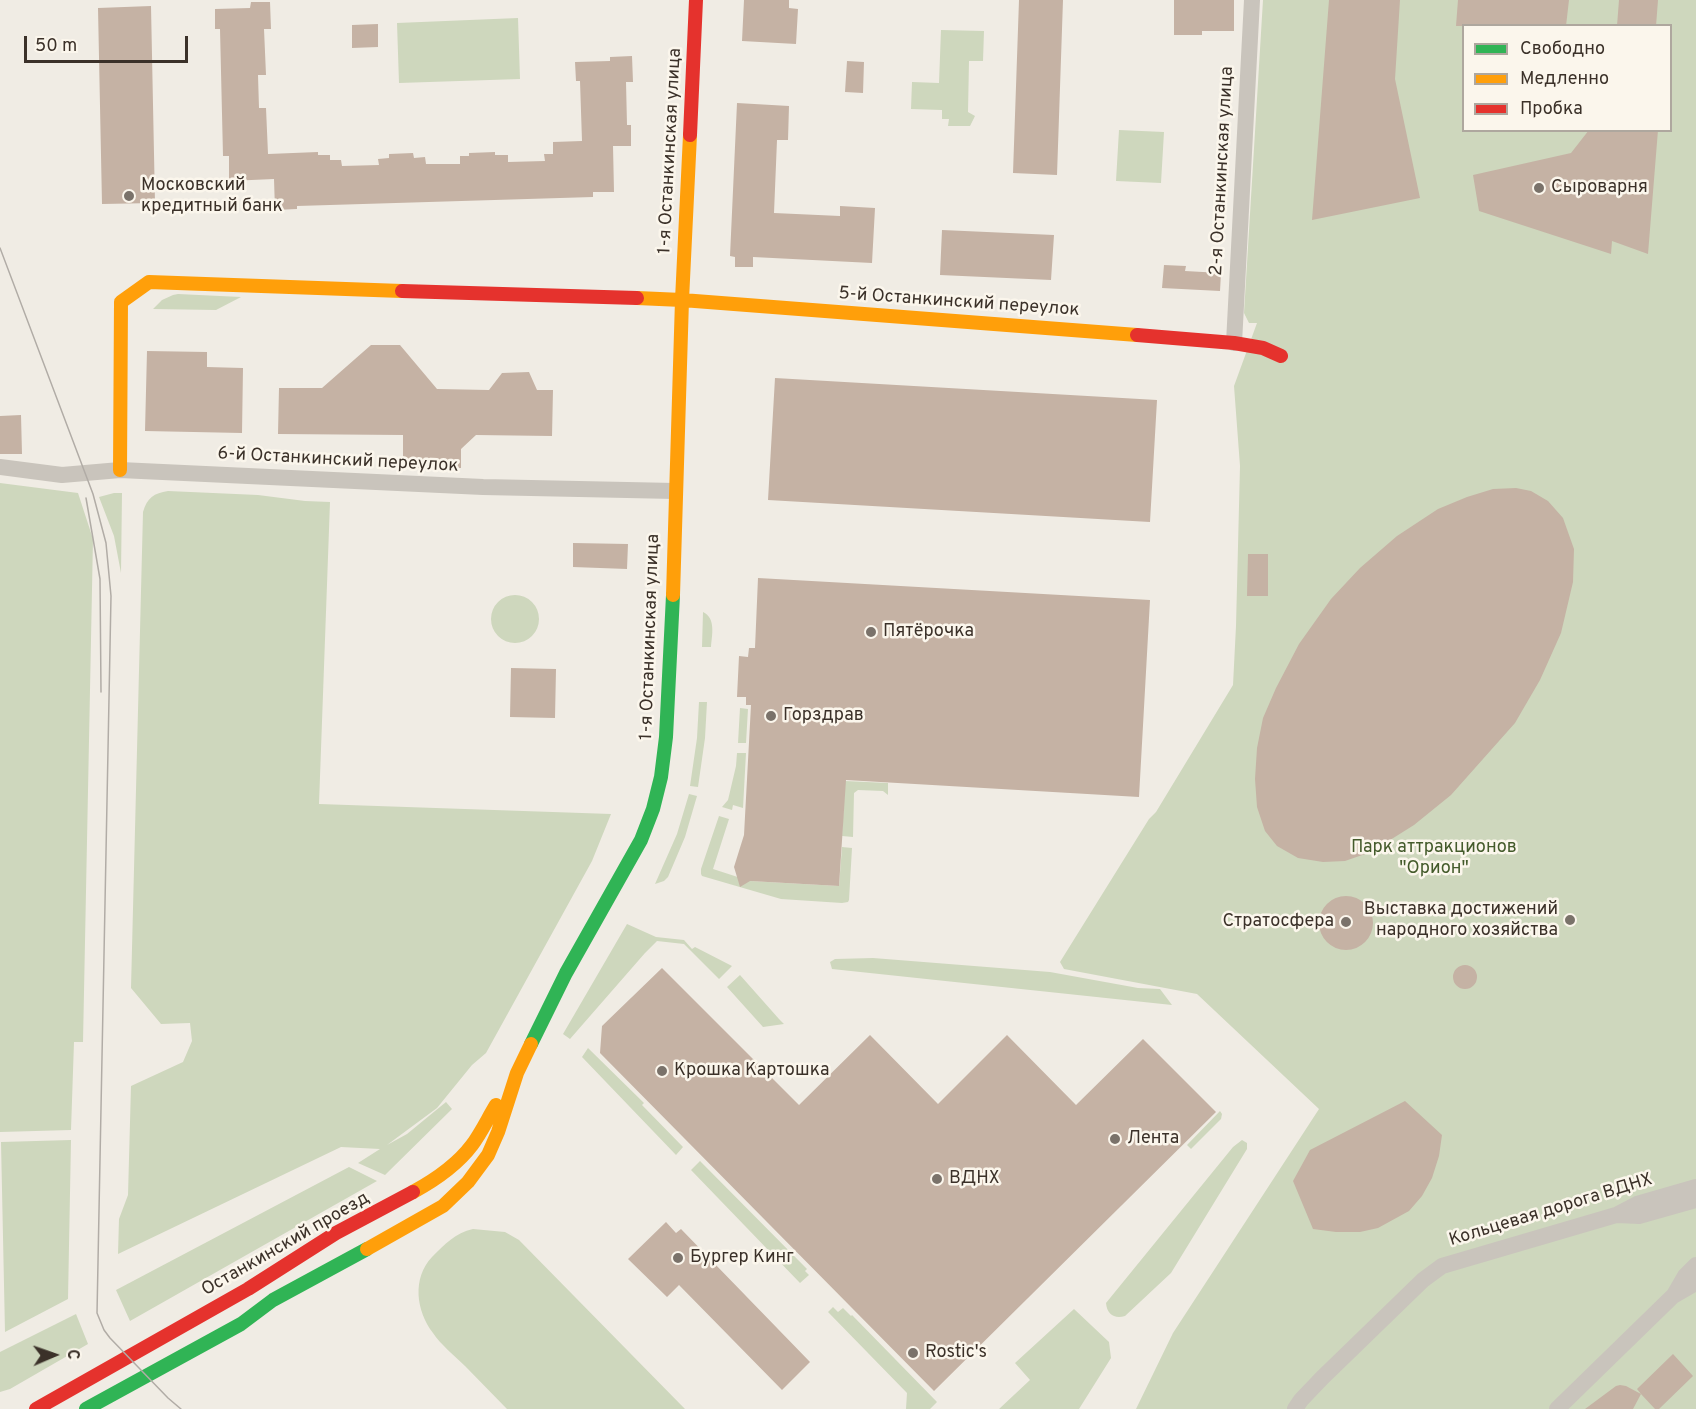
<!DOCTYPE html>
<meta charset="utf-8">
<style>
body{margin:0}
#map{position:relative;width:1696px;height:1409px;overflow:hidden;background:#f0ece4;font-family:Overpass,sans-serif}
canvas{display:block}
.legend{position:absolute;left:1462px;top:24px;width:210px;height:108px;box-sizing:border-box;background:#fbf6ec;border:2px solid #aea79e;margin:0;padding:8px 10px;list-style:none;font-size:18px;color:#3b3129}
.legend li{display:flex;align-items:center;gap:12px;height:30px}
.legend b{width:30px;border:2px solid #aea79e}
.north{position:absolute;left:24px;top:1325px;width:60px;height:60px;-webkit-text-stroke:4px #fbf6ec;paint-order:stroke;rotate:88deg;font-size:16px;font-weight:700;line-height:24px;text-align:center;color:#3b3129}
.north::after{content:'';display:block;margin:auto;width:21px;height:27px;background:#3b3129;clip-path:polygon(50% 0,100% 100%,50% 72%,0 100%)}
.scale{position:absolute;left:24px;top:36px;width:164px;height:27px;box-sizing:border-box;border:3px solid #3b3129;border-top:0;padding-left:8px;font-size:18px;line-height:21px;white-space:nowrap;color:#3b3129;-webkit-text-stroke:4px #fbf6ec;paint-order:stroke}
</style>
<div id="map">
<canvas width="1696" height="1409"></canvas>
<ul class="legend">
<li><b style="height:8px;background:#30b455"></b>Свободно</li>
<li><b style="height:8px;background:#ff9f0a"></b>Медленно</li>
<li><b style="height:8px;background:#e5322d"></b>Пробка</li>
</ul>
<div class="north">С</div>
<div class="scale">50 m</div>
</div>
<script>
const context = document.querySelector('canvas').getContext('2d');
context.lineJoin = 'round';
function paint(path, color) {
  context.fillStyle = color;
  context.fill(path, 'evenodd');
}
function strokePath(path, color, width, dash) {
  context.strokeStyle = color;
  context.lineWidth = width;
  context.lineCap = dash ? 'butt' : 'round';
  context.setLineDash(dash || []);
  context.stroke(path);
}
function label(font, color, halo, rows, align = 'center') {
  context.font = font + ' Overpass,sans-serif';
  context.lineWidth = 5;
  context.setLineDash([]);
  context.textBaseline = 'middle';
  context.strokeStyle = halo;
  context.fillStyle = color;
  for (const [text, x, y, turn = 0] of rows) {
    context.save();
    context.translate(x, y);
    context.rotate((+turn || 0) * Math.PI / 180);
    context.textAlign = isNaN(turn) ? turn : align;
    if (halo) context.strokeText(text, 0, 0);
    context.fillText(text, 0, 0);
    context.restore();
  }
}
paint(new Path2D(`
 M 1263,0 L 1696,0 L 1696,1409 L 1136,1409 L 1173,1333 L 1319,1109 L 1197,994 L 1064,969 L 1060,962 L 1149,819 L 1156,812 L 1233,685 L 1236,626 L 1240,466 L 1234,386 L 1257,323 L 1249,323 L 1244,313 ZM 1464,26 L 1670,26 L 1670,130 L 1464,130 Z
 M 518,18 L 520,79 L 399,83 L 397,23 Z
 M 941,30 L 984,31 L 983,61 L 969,61 L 968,112 L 975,116 L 970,126 L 948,126 L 949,119 L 942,119 L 942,110 L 911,109 L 912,82 L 939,83 Z
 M 1119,130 L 1164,132 L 1161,183 L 1116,181 Z
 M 173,295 L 178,294 L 241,297 L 216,310 L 153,309 L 162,300 Z
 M 0,483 L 78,493 L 93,539 L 83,1042 L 74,1042 L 71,1130 L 0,1132 Z
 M 168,491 L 258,495 L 305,501 L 330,502 L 319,804 L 611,814 L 592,861 L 486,1053 L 472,1065 L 437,1108 L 387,1145 L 407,1134 L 446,1102 L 452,1109 L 385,1175 L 358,1163 L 380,1149 L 341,1147 L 118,1254 L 119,1219 L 128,1195 L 131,1086 L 183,1062 L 192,1041 L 190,1023 L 161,1024 L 131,988 L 143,512 C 147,498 154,493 168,491 Z
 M 114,493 L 122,493 L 121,573 L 114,536 L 99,497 Z
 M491 619a24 24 0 1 1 48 0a24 24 0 1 1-48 0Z
 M 703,612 C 716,618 712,635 711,647 L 702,647 Z
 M 699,702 L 707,702 L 705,738 L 698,787 L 690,786 L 697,738 Z
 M 740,708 L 748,709 L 746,743 L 738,743 Z
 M 737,753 L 746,753 L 743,808 L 733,805 L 732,810 L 722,807 L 728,800 L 736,766 Z
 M 845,781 L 888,783 L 888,795 L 883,791 L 858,790 L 854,793 L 853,837 L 842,836 Z
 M 689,794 L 697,796 L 685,837 L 668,877 L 664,881 L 655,884 L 677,834 Z
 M 719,816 L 729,819 L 713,869 L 750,881 L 839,886 L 842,847 L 852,848 L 849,900 L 848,902 L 842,903 L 781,899 L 702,876 L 701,874 L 701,869 Z
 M 627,924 L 656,937 L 684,940 L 692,949 L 695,947 L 732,966 L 719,979 L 684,944 L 657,941 L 645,953 L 570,1039 L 563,1034 Z
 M 873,958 L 1050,972 L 1138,988 L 1160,989 L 1172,1005 L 832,969 L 830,962 L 835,959 Z
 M 740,975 L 779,1019 L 784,1024 L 763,1027 L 727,987 Z
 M 588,1048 L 644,1103 L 642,1105 L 683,1147 L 676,1155 L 582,1057 Z
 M 1220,1111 L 1222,1114 L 1221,1119 L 1191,1149 L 1187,1145 Z
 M 71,1140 L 68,1299 L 5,1332 L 1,1142 Z
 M 1242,1140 L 1247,1143 L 1247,1149 L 1171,1273 L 1125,1316 C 1115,1319 1107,1315 1106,1303 L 1233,1147 Z
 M 700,1161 L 807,1269 L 805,1271 L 809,1275 L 800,1283 L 691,1170 Z
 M 349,1167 L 377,1181 L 130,1321 L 116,1290 Z
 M 473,1229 L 505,1232 L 519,1240 L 685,1409 L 507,1409 C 493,1395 479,1380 465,1366 C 454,1355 441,1345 433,1333 C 416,1311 412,1278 432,1257 C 445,1244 455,1233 473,1229 Z
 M 833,1307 L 838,1312 L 843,1308 L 851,1316 L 852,1315 L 937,1402 L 930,1409 L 906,1409 L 907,1393 L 828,1312 Z
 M 1074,1309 L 1109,1342 L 1111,1358 L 1079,1409 L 999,1409 L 1030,1380 L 1015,1363 Z
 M 76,1314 L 88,1344 L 10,1389 L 0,1392 L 0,1352 Z`), '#ced7bd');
paint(new Path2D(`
 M 744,0 L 789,0 L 789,8 L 798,9 L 796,44 L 742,41 Z
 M 1019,0 L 1063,0 L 1057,175 L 1013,173 Z
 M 1174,0 L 1234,0 L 1234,31 L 1202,31 L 1202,35 L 1174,35 Z
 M 1329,0 L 1400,0 L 1395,79 L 1420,198 L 1312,220 Z
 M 1458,0 L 1569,0 L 1566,26 L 1456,26 Z
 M 1619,0 L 1658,0 L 1656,26 L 1617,26 Z
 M 251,2 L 270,2 L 271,29 L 264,29 L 266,75 L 258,75 L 259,108 L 266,108 L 268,154 L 318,152 L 318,155 L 330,155 L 330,160 L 341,160 L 342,166 L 379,165 L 378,159 L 389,158 L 389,154 L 413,153 L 414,158 L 425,157 L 426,164 L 460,164 L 460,156 L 469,156 L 469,153 L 495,152 L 495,155 L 508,155 L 508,162 L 545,161 L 544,154 L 553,154 L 553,142 L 582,141 L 580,81 L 576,81 L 575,62 L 610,61 L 610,57 L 632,56 L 633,82 L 626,82 L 627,125 L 631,125 L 631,146 L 613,146 L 614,192 L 593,192 L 593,197 L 297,206 L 297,209 L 275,210 L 274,179 L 229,181 L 229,156 L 223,156 L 220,29 L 215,29 L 215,9 L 250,8 Z
 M 151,6 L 155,203 L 102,204 L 98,8 Z
 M 378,24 L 378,47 L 352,48 L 352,25 Z
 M 847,61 L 864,62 L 863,93 L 845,92 Z
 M 737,103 L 789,106 L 788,140 L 777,140 L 774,213 L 840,216 L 840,206 L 875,208 L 872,263 L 753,257 L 753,267 L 735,267 L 735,257 L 730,256 Z
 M 1589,130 L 1658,130 L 1648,254 L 1612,241 L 1611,254 L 1479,211 L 1473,175 L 1571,153 Z
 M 942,230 L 1054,235 L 1051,280 L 940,275 Z
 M 1164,265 L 1186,266 L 1185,271 L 1221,273 L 1220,291 L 1162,288 Z
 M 371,345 L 400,345 L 437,389 L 489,390 L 502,373 L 529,372 L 537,390 L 553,390 L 552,436 L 476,435 L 461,449 L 461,468 L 403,468 L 403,435 L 278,434 L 279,388 L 322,388 Z
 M 147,351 L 207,352 L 207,367 L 243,368 L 242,433 L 145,431 Z
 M 775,378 L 1157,400 L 1150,522 L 768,500 Z
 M 21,415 L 22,454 L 0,454 L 0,416 Z
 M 1516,488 L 1531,491 L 1548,501 L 1563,518 L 1574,549 L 1573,582 L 1561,633 L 1540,680 L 1515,723 L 1451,795 L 1414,825 L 1371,852 L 1345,861 L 1323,862 L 1298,858 L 1277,846 L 1265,831 L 1257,807 L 1255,779 L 1257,748 L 1263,718 L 1276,688 L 1299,644 L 1331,599 L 1360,568 L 1397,536 L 1438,509 L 1467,497 L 1493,489 Z
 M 573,543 L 628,544 L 627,569 L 573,567 Z
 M 1248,554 L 1268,554 L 1268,596 L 1247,596 Z
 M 758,578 L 1150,600 L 1139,797 L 846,780 L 839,886 L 750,881 L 740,887 L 734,867 L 744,835 L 751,705 L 746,705 L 746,697 L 737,697 L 739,656 L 748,657 L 749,648 L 755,648 Z
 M 511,668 L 556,669 L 555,718 L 510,717 Z
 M1319 923a27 27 0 1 1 54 0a27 27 0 1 1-54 0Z
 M1453 977a12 12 0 1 1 24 0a12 12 0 1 1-24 0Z
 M 662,968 L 799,1105 L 870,1035 L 938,1104 L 1007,1035 L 1076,1105 L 1143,1039 L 1216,1112 L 934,1391 L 600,1053 L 602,1026 Z
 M 1405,1101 L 1442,1135 L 1439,1156 L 1432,1178 L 1422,1196 L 1409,1211 L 1378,1228 L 1360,1232 L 1336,1232 L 1313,1229 L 1293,1181 L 1310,1150 Z
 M 666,1222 L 676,1233 L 681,1229 L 810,1362 L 782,1390 L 679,1285 L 667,1297 L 628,1259 Z
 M 1673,1354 L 1693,1376 L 1659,1409 L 1655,1409 L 1641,1394 L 1633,1409 L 1585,1409 L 1616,1386 L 1620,1385 L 1626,1386 L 1641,1394 L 1637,1389 Z`), '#c5b2a4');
strokePath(new Path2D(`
 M 1234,343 L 1252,0
 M 0,467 L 62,475 L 120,470 L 483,487 L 675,491
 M 1617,1215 L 1639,1216 L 1696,1200
 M 1674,1295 L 1685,1276 L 1696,1265
 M 1295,1409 L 1301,1400 L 1322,1378 L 1423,1280 L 1442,1266 L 1616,1215 L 1637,1204 L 1696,1187
 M 1557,1409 L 1673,1296 L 1692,1285 L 1696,1281`), '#c9c4bc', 16);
strokePath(new Path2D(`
 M 531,1044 L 566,973 L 641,840 L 653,809 L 661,777 L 666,737 L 673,595
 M 86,1409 L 241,1324 L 273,1300 L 367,1249`), '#30b455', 14);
strokePath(new Path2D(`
 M 637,298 L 682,300 L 1137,335
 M 120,470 L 121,302 L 149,282 L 402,291
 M 673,595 L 682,300 L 690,135
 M 413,1192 C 435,1180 457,1165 472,1145 C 481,1133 488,1118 496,1105
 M 367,1249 L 443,1206 L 468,1182 L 488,1155 L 498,1132 L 517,1073 L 531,1044`), '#ff9f0a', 14);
strokePath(new Path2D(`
 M 690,135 L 696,0
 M 402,291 L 637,298
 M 1137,335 L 1234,343 L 1263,348 L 1281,356
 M 36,1409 L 248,1289 L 336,1233 L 413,1192`), '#e5322d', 14);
strokePath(new Path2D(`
 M 0,248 L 93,494 L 106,543 L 111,596 L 97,1313 L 104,1330 L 110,1338 L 168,1398 L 181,1409
 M 86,498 L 100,579 L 101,692`), '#b1aca6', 1.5);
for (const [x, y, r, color] of [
 [1539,188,6,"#7a726a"],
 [129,196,6,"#7a726a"],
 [871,632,6,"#7a726a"],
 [771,716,6,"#7a726a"],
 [1570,920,6,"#7a726a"],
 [1346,922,6,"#7a726a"],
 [662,1071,6,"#7a726a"],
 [1115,1139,6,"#7a726a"],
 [937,1179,6,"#7a726a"],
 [678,1258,6,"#7a726a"],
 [913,1353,6,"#7a726a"]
]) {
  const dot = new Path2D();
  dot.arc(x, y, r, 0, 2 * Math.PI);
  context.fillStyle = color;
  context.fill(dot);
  strokePath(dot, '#fbf6ec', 2);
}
label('18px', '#3b3129', '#fbf6ec', [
 ["1-я Останкинская улица",671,151,-87],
 ["2-я Останкинская улица",1223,171,-87],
 ["5-й Останкинский переулок",959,303,4],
 ["6-й Останкинский переулок",338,461,3],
 ["1-я Останкинская улица",651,637,-88],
 ["Кольцевая дорога ВДНХ",1551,1211,-17],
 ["Останкинский проезд",286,1245,-30]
]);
label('18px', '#3b3129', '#fbf6ec', [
 ["Московский",141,186],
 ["кредитный банк",141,207],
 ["Сыроварня",1551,188],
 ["Пятёрочка",883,632],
 ["Горздрав",783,716],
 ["Выставка достижений",1558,910,"right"],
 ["народного хозяйства",1558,931,"right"],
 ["Стратосфера",1334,922,"right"],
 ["Крошка Картошка",674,1071],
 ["Лента",1127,1139],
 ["ВДНХ",949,1179],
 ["Бургер Кинг",690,1258],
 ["Rostic's",925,1353]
], 'left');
label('18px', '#445b2b', '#fbf6ec', [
 ["Парк аттракционов",1434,848],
 ["\"Орион\"",1434,869]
]);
</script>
